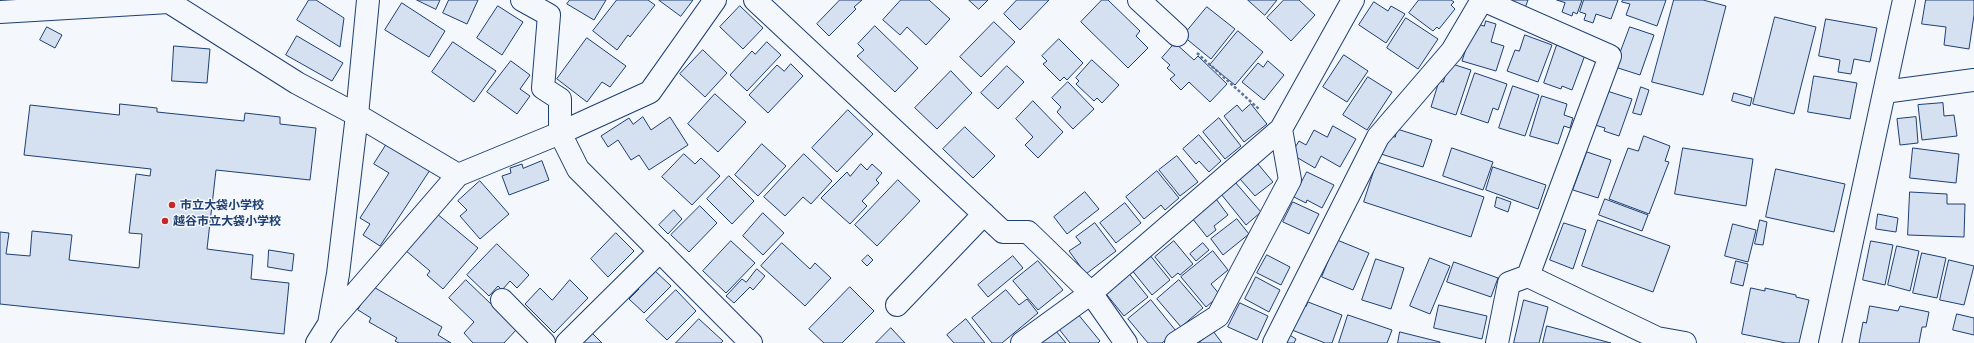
<!DOCTYPE html>
<meta charset="utf-8">
<style>
body{margin:0}
canvas{display:block;background:#f4f7fb}
</style>
<canvas width="1974" height="343"></canvas>
<script>
const context = document.querySelector('canvas').getContext('2d');
context.lineJoin = 'round';
function paint(path, color) {
  context.fillStyle = color;
  context.fill(path, 'evenodd');
}
function strokePath(path, color, width, dash) {
  context.strokeStyle = color;
  context.lineWidth = width;
  context.lineCap = dash ? 'butt' : 'round';
  context.setLineDash(dash || []);
  context.stroke(path);
}
function label(font, color, halo, rows, align = 'center') {
  context.font = font + ' "Work Sans","Noto Sans JP",sans-serif';
  context.lineWidth = 3;
  context.setLineDash([]);
  context.textBaseline = 'middle';
  context.strokeStyle = halo;
  context.fillStyle = color;
  for (const [text, x, y, turn = 0] of rows) {
    context.save();
    context.translate(x, y);
    context.rotate((+turn || 0) * Math.PI / 180);
    context.textAlign = isNaN(turn) ? turn : align;
    if (halo) context.strokeText(text, 0, 0);
    context.fillText(text, 0, 0);
    context.restore();
  }
}
const building = new Path2D(`
 M 309,0 L 316,0 L 344,18 L 340,47 L 297,20 Z
 M 417,0 L 440,0 L 436,9 Z
 M 449,0 L 478,0 L 467,24 L 443,13 Z
 M 570,0 L 606,0 L 594,20 L 567,4 Z
 M 617,0 L 648,0 L 655,5 L 630,37 L 628,35 L 617,50 L 593,31 Z
 M 659,0 L 693,0 L 681,16 Z
 M 840,0 L 862,0 L 854,7 L 856,9 L 829,36 L 817,24 Z
 M 901,0 L 929,0 L 950,19 L 926,45 L 907,27 L 900,35 L 883,20 Z
 M 969,0 L 988,0 L 979,9 Z
 M 1017,0 L 1049,0 L 1020,30 L 1004,14 Z
 M 1102,0 L 1108,0 L 1140,31 L 1136,36 L 1148,48 L 1128,68 L 1081,22 Z
 M 1248,0 L 1277,0 L 1265,15 Z
 M 1284,0 L 1299,0 L 1315,15 L 1291,41 L 1267,18 Z
 M 1419,0 L 1451,0 L 1454,2 L 1451,5 L 1455,9 L 1439,29 L 1437,27 L 1433,31 L 1409,13 Z
 M 1511,0 L 1528,0 L 1525,8 L 1510,3 Z
 M 1557,0 L 1582,0 L 1577,14 L 1573,12 L 1572,16 L 1562,12 L 1565,3 Z
 M 1584,0 L 1618,0 L 1611,19 L 1596,14 L 1593,23 L 1584,20 L 1586,14 L 1580,12 Z
 M 1623,0 L 1666,0 L 1657,26 L 1626,15 L 1630,4 L 1622,2 Z
 M 1674,0 L 1703,0 L 1726,6 L 1703,95 L 1652,82 Z
 M 1926,0 L 1974,0 L 1974,15 L 1969,49 L 1944,45 L 1946,27 L 1922,24 Z
 M 1374,2 L 1388,11 L 1391,6 L 1405,14 L 1386,43 L 1359,25 Z
 M 402,3 L 445,31 L 429,57 L 385,30 Z
 M 498,6 L 523,22 L 502,55 L 477,38 Z
 M 740,6 L 763,28 L 743,49 L 720,27 Z
 M 1207,7 L 1235,29 L 1211,59 L 1183,36 Z
 M 1775,17 L 1816,27 L 1794,114 L 1753,104 Z
 M 1406,18 L 1438,39 L 1418,69 L 1387,48 Z
 M 1826,19 L 1877,28 L 1870,62 L 1854,59 L 1851,74 L 1838,72 L 1840,60 L 1819,56 Z
 M 1486,21 L 1496,24 L 1491,42 L 1504,46 L 1496,71 L 1462,61 L 1473,27 L 1477,24 L 1484,26 Z
 M 994,22 L 1015,42 L 981,77 L 960,57 Z
 M 875,26 L 918,68 L 895,92 L 857,56 L 864,50 L 858,44 Z
 M 47,27 L 62,35 L 55,48 L 40,40 Z
 M 1630,27 L 1654,35 L 1640,75 L 1615,67 Z
 M 1238,31 L 1263,52 L 1235,85 L 1210,65 Z
 M 1525,35 L 1552,45 L 1538,82 L 1507,71 L 1515,50 L 1519,51 Z
 M 297,36 L 343,63 L 332,81 L 286,55 Z
 M 587,38 L 626,66 L 610,87 L 602,82 L 587,102 L 557,79 Z
 M 1059,39 L 1083,63 L 1067,80 L 1064,77 L 1060,81 L 1043,64 L 1047,61 L 1042,56 Z
 M 453,42 L 496,71 L 474,102 L 432,72 Z
 M 767,42 L 781,55 L 747,91 L 730,75 L 752,51 L 755,54 Z
 M 1175,43 L 1194,60 L 1198,56 L 1227,84 L 1210,102 L 1189,82 L 1181,90 L 1170,79 L 1175,75 L 1167,68 L 1170,65 L 1162,58 Z
 M 1557,45 L 1585,55 L 1572,90 L 1562,86 L 1561,89 L 1544,83 Z
 M 174,46 L 210,49 L 207,83 L 172,81 Z
 M 703,50 L 727,73 L 705,97 L 680,74 Z
 M 1344,55 L 1368,71 L 1347,102 L 1323,87 Z
 M 1092,60 L 1119,85 L 1102,103 L 1097,98 L 1094,101 L 1076,84 L 1079,81 L 1076,78 Z
 M 511,61 L 530,75 L 520,89 L 530,96 L 517,114 L 487,92 Z
 M 1268,61 L 1284,75 L 1264,100 L 1242,82 L 1258,63 L 1263,67 Z
 M 1449,63 L 1471,70 L 1456,115 L 1431,107 L 1439,81 L 1443,82 Z
 M 791,64 L 803,76 L 768,113 L 749,95 L 777,65 L 784,71 Z
 M 1007,66 L 1024,82 L 998,109 L 981,93 Z
 M 951,71 L 972,93 L 937,129 L 915,108 Z
 M 1475,73 L 1507,84 L 1498,110 L 1493,108 L 1488,123 L 1461,114 Z
 M 1814,76 L 1857,83 L 1850,119 L 1808,112 Z
 M 1368,77 L 1392,92 L 1367,130 L 1343,115 Z
 M 1068,82 L 1094,109 L 1073,129 L 1057,112 L 1061,107 L 1052,98 Z
 M 1513,86 L 1539,95 L 1525,136 L 1499,128 Z
 M 1641,87 L 1649,90 L 1641,115 L 1633,113 Z
 M 1607,91 L 1632,99 L 1619,136 L 1604,131 L 1605,128 L 1595,125 Z
 M 1734,93 L 1752,98 L 1750,106 L 1732,101 Z
 M 715,94 L 746,122 L 718,152 L 688,124 Z
 M 1542,96 L 1567,104 L 1564,115 L 1573,118 L 1570,128 L 1564,126 L 1558,144 L 1530,136 Z
 M 1033,101 L 1063,132 L 1038,158 L 1025,145 L 1033,137 L 1016,119 Z
 M 1943,103 L 1944,116 L 1954,115 L 1957,136 L 1922,140 L 1918,105 Z
 M 120,104 L 157,108 L 157,112 L 244,121 L 245,113 L 280,117 L 280,124 L 316,128 L 310,180 L 216,170 L 207,249 L 253,255 L 251,279 L 289,283 L 284,334 L 0,304 L 0,232 L 9,233 L 6,254 L 30,256 L 32,231 L 72,235 L 69,260 L 139,268 L 142,234 L 129,233 L 136,174 L 150,176 L 151,169 L 24,155 L 30,105 L 119,115 Z
 M 1251,104 L 1267,124 L 1244,142 L 1224,116 L 1237,105 L 1242,111 Z
 M 848,110 L 873,134 L 837,172 L 812,148 Z
 M 643,117 L 651,130 L 670,117 L 688,145 L 649,170 L 639,155 L 631,160 L 618,140 L 608,147 L 601,136 L 629,118 L 633,124 Z
 M 1916,117 L 1918,143 L 1900,145 L 1897,119 Z
 M 1219,118 L 1241,146 L 1225,159 L 1203,132 Z
 M 1333,126 L 1356,139 L 1340,167 L 1321,156 L 1315,168 L 1291,154 L 1299,141 L 1306,145 L 1314,130 L 1327,137 Z
 M 965,127 L 995,156 L 973,178 L 943,149 Z
 M 1397,129 L 1432,140 L 1423,167 L 1381,154 L 1384,142 L 1388,143 L 1390,136 L 1395,137 Z
 M 1199,135 L 1221,161 L 1209,172 L 1199,161 L 1196,164 L 1183,149 Z
 M 1644,136 L 1670,146 L 1665,161 L 1669,162 L 1649,214 L 1609,199 L 1628,148 L 1638,151 Z
 M 388,142 L 430,170 L 380,246 L 363,235 L 370,224 L 360,218 L 389,173 L 374,164 Z
 M 762,144 L 786,166 L 758,196 L 735,175 Z
 M 1452,148 L 1493,162 L 1483,190 L 1443,176 Z
 M 1683,148 L 1753,159 L 1746,206 L 1675,194 Z
 M 1913,148 L 1959,154 L 1956,183 L 1910,178 Z
 M 1587,152 L 1611,160 L 1598,198 L 1573,190 Z
 M 684,154 L 695,164 L 701,158 L 720,176 L 692,205 L 662,177 Z
 M 804,154 L 832,181 L 811,204 L 803,197 L 785,216 L 764,197 Z
 M 1177,156 L 1198,182 L 1180,196 L 1159,170 Z
 M 542,161 L 549,180 L 509,195 L 502,176 L 511,173 L 510,168 L 522,164 L 523,168 Z
 M 1377,162 L 1484,197 L 1471,237 L 1364,202 Z
 M 861,164 L 867,170 L 872,164 L 882,173 L 876,180 L 879,183 L 862,201 L 867,206 L 850,224 L 821,198 L 847,172 L 850,176 Z
 M 1258,164 L 1273,182 L 1255,196 L 1240,179 Z
 M 1493,167 L 1546,185 L 1538,209 L 1486,190 Z
 M 1776,169 L 1845,184 L 1834,232 L 1766,217 Z
 M 1157,171 L 1179,198 L 1165,210 L 1161,205 L 1144,219 L 1126,197 Z
 M 1307,172 L 1334,185 L 1322,208 L 1307,200 L 1306,203 L 1294,197 Z
 M 729,176 L 754,201 L 732,224 L 707,199 Z
 M 898,180 L 920,201 L 877,246 L 855,225 Z
 M 480,181 L 509,214 L 480,239 L 460,216 L 467,210 L 458,201 Z
 M 1235,182 L 1261,212 L 1246,225 L 1221,194 Z
 M 1085,192 L 1099,209 L 1067,234 L 1054,217 Z
 M 1910,192 L 1947,194 L 1947,204 L 1965,204 L 1964,237 L 1908,235 Z
 M 1497,197 L 1511,202 L 1508,212 L 1495,207 Z
 M 1216,199 L 1228,215 L 1214,226 L 1216,230 L 1207,237 L 1192,218 Z
 M 1605,199 L 1648,215 L 1642,231 L 1599,215 Z
 M 1293,202 L 1319,214 L 1309,234 L 1283,222 Z
 M 1125,203 L 1141,223 L 1116,243 L 1100,223 Z
 M 700,206 L 717,223 L 689,252 L 671,235 Z
 M 674,210 L 682,219 L 668,234 L 659,225 Z
 M 436,213 L 478,248 L 443,289 L 427,275 L 430,271 L 405,250 Z
 M 763,213 L 784,233 L 763,255 L 743,236 Z
 M 1878,214 L 1898,218 L 1896,232 L 1876,229 Z
 M 1237,219 L 1249,234 L 1223,255 L 1211,239 Z
 M 1598,220 L 1670,246 L 1653,292 L 1582,266 Z
 M 1760,220 L 1767,222 L 1763,245 L 1755,244 Z
 M 1095,223 L 1116,251 L 1086,274 L 1069,251 L 1081,243 L 1076,237 Z
 M 1564,223 L 1586,230 L 1573,269 L 1550,260 Z
 M 1733,224 L 1756,230 L 1748,262 L 1725,256 Z
 M 616,233 L 634,251 L 608,277 L 591,259 Z
 M 1337,240 L 1369,253 L 1353,290 L 1322,277 Z
 M 731,241 L 755,263 L 726,293 L 703,271 Z
 M 1174,241 L 1193,264 L 1180,275 L 1178,273 L 1172,278 L 1155,257 Z
 M 1871,241 L 1893,245 L 1885,285 L 1863,280 Z
 M 782,243 L 810,269 L 815,263 L 831,278 L 805,306 L 761,266 Z
 M 1203,243 L 1209,250 L 1196,261 L 1190,254 Z
 M 497,244 L 529,275 L 517,288 L 510,281 L 502,290 L 498,286 L 489,296 L 467,275 Z
 M 1897,246 L 1919,251 L 1910,291 L 1888,285 Z
 M 269,250 L 294,254 L 292,271 L 268,267 Z
 M 1213,251 L 1228,270 L 1211,284 L 1220,295 L 1206,307 L 1181,277 Z
 M 1922,253 L 1946,258 L 1937,298 L 1913,293 Z
 M 1149,254 L 1170,280 L 1152,295 L 1131,269 Z
 M 868,255 L 873,260 L 867,266 L 862,261 Z
 M 1267,255 L 1290,267 L 1281,285 L 1257,273 Z
 M 1013,256 L 1023,268 L 988,297 L 978,285 Z
 M 1430,258 L 1450,266 L 1430,314 L 1410,306 Z
 M 1376,259 L 1404,268 L 1391,309 L 1362,300 Z
 M 1949,260 L 1974,266 L 1964,305 L 1940,300 Z
 M 1038,261 L 1063,290 L 1038,310 L 1013,281 Z
 M 1736,261 L 1748,264 L 1743,286 L 1731,283 Z
 M 1454,262 L 1498,278 L 1491,297 L 1447,282 Z
 M 757,269 L 765,276 L 753,290 L 750,287 L 734,303 L 726,296 L 742,279 L 746,282 Z
 M 654,270 L 671,286 L 644,313 L 629,299 L 639,289 L 637,287 Z
 M 1127,271 L 1148,297 L 1124,316 L 1103,290 Z
 M 1256,277 L 1280,290 L 1269,312 L 1245,299 Z
 M 466,280 L 517,329 L 504,343 L 473,343 L 464,333 L 474,322 L 449,298 Z
 M 570,280 L 588,298 L 554,333 L 525,304 L 540,288 L 552,300 Z
 M 1179,280 L 1203,308 L 1181,327 L 1157,299 Z
 M 372,286 L 442,327 L 438,335 L 451,343 L 399,343 L 395,341 L 397,338 L 369,322 L 371,318 L 358,310 Z
 M 850,287 L 874,311 L 842,343 L 824,343 L 809,329 Z
 M 1751,288 L 1765,291 L 1765,288 L 1796,295 L 1796,297 L 1809,300 L 1799,343 L 1786,343 L 1742,334 Z
 M 676,290 L 696,311 L 667,340 L 646,320 Z
 M 1006,290 L 1019,305 L 1027,299 L 1038,313 L 1002,343 L 992,343 L 972,318 Z
 M 1151,300 L 1176,331 L 1162,343 L 1148,343 L 1128,319 Z
 M 1524,300 L 1548,307 L 1539,343 L 1514,343 Z
 M 1308,302 L 1342,315 L 1332,343 L 1325,343 L 1292,330 L 1302,305 L 1306,306 Z
 M 1240,303 L 1268,316 L 1257,340 L 1228,327 Z
 M 1439,305 L 1487,316 L 1482,339 L 1434,328 Z
 M 1870,306 L 1898,311 L 1900,306 L 1929,312 L 1926,327 L 1922,327 L 1919,343 L 1859,343 L 1863,322 L 1866,323 Z
 M 1077,313 L 1100,341 L 1098,343 L 1070,343 L 1059,329 Z
 M 1957,314 L 1974,318 L 1974,335 L 1953,330 Z
 M 1348,315 L 1392,330 L 1387,343 L 1339,343 Z
 M 699,319 L 723,341 L 721,343 L 676,343 Z
 M 966,319 L 985,343 L 954,343 L 947,335 Z
 M 1547,326 L 1611,343 L 1543,343 Z
 M 891,328 L 905,343 L 876,343 Z
 M 1055,330 L 1066,343 L 1038,343 Z
 M 1213,331 L 1222,343 L 1199,343 Z
 M 1400,332 L 1440,342 L 1440,343 L 1398,343 Z
 M 592,333 L 602,343 L 582,343 Z
 M 1288,334 L 1296,339 L 1294,343 L 1283,343 Z`);
paint(building, '#d5e0f0');
strokePath(building, '#1d3f73', 1);
const minor = new Path2D(`
 M 170,0 L 169,2 L 297,83 L 357,115 L 458,175
 M 522,0 L 549,15 L 543,88 L 560,99 L 560,133 L 578,169 L 751,343
 M 755,0 L 1003,232 L 1028,232 L 1091,293 L 1126,343
 M 1139,0 L 1177,35
 M 1483,0 L 1610,56 L 1528,276 L 1657,338 L 1685,343
 M 0,12 L 169,2
 M 1884,92 L 1974,80
 M 502,300 L 544,343
 M 897,305 L 984,214
 M 329,324 L 458,175 L 560,133 L 650,92 L 715,0
 M 317,343 L 329,324 L 338,274 L 357,115 L 368,0
 M 567,343 L 660,251
 M 1022,343 L 1091,293 L 1281,129
 M 1176,343 L 1218,316 L 1290,180 L 1281,129 L 1353,0
 M 1274,343 L 1378,137 L 1452,51 L 1482,0
 M 1497,343 L 1509,283 L 1528,276
 M 1830,343 L 1904,0`);
strokePath(minor, '#1d3f73', 24);
strokePath(new Path2D(`
 M 1197,53 L 1260,110`), '#5e769c', 2.5, [3, 2]);
strokePath(minor, '#f4f7fb', 22);
for (const [x, y, r, color] of [
 [172,205,4,"#c62828"],
 [165,221,4,"#c62828"]
]) {
  const dot = new Path2D();
  dot.arc(x, y, r, 0, 2 * Math.PI);
  context.fillStyle = color;
  context.fill(dot);
  strokePath(dot, '#f4f7fb', 1.5);
}
label('bold 12px', '#1d3f73', '#f4f7fb', [
 ["市立大袋小学校",180,205],
 ["越谷市立大袋小学校",173,221]
], 'left');
</script>
